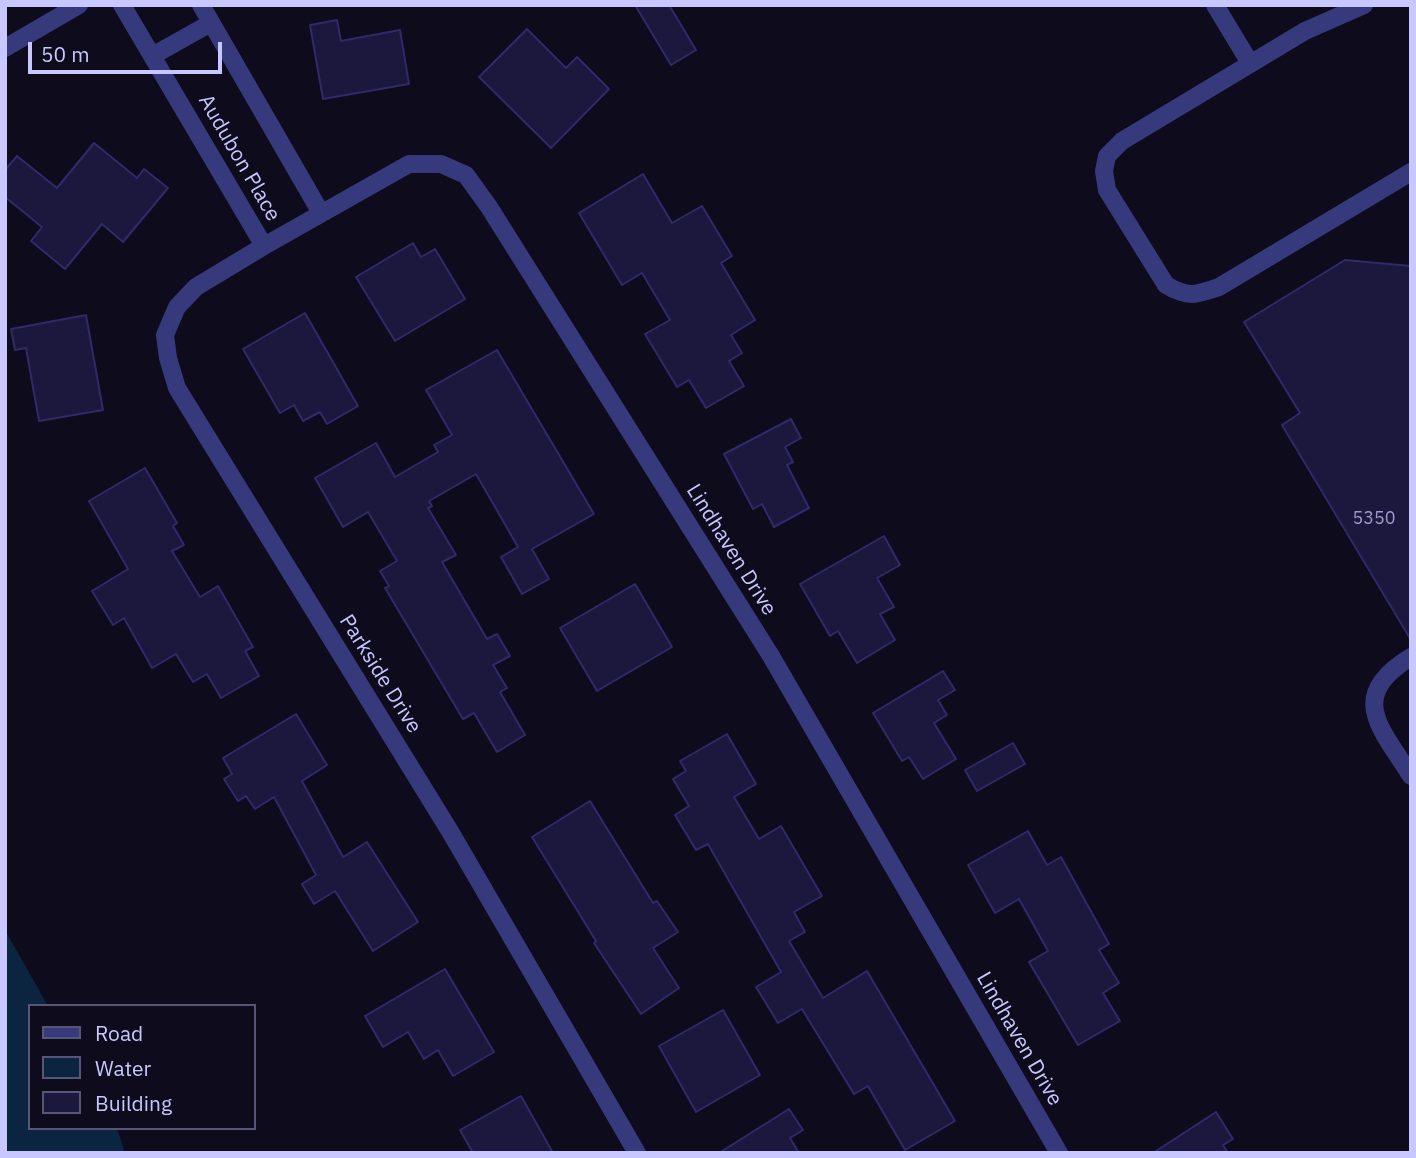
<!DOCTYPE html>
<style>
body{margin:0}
#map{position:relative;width:1416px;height:1158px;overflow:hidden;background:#0d0b1c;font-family:"IBM Plex Sans",sans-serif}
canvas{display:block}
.frame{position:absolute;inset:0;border:7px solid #c8c7ff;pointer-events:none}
.legend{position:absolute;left:28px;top:1004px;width:228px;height:126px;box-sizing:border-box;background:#0d0b1c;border:2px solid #585677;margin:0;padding:9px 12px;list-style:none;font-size:21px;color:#c8c7ff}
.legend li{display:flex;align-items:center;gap:14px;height:35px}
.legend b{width:35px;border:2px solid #585677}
.scale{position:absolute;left:28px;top:42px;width:194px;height:32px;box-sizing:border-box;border:4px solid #c8c7ff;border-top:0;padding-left:9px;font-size:21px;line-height:24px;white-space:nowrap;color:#c8c7ff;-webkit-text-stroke:5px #0d0b1c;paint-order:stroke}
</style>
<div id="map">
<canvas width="1416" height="1158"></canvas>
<div class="frame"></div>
<ul class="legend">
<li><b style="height:9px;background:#36397c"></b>Road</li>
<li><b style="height:19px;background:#0b2440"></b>Water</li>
<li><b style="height:19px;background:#1c173d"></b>Building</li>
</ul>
<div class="scale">50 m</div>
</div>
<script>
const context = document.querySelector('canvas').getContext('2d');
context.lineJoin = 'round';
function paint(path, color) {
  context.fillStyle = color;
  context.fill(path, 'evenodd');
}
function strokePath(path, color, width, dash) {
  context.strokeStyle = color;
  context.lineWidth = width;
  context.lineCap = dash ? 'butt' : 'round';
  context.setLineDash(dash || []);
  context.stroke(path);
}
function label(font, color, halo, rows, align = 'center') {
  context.font = font + ' "IBM Plex Sans",sans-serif';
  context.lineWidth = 6;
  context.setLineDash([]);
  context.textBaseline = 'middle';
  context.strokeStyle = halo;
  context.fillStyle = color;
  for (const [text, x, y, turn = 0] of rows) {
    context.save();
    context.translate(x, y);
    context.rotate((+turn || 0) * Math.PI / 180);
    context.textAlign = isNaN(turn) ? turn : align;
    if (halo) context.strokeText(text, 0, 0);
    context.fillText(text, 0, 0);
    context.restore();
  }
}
paint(new Path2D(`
 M 5,930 L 48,1006 L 30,1006 L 30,1128 L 117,1128 L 125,1153 L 5,1153 Z`), '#0b2440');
const building = new Path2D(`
 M 635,5 L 669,5 L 696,50 L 671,65 Z
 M 337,20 L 341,41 L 400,30 L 409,84 L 323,99 L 310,25 Z
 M 527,29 L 566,68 L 577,57 L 609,89 L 551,148 L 479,77 Z
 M 94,143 L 137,178 L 144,169 L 168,188 L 123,242 L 102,224 L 65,269 L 31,241 L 42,227 L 5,197 L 5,170 L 17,156 L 57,188 Z
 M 643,174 L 672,223 L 702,206 L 732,256 L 721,263 L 755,320 L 731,335 L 742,353 L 729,361 L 744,386 L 706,408 L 689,380 L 677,387 L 645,334 L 670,320 L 642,273 L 622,285 L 579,213 Z
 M 413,243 L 421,257 L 435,249 L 465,299 L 395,341 L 356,277 Z
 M 1345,260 L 1411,266 L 1411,640 L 1282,425 L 1300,413 L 1244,322 Z
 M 305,313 L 358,406 L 327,424 L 320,412 L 303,421 L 294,405 L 280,413 L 243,349 Z
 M 86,315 L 103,410 L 39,421 L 26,348 L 15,350 L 11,329 Z
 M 497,350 L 594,514 L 532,549 L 549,579 L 522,594 L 501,557 L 518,547 L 476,474 L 429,501 L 432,506 L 428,508 L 456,555 L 442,562 L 487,639 L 497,634 L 510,656 L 493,665 L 507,688 L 500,692 L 525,735 L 497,752 L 474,713 L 463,719 L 385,588 L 389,586 L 380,571 L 397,561 L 368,512 L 343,527 L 315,478 L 376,443 L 395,477 L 438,452 L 434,445 L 452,435 L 426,390 Z
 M 791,419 L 801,438 L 785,447 L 793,462 L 787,465 L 809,508 L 774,527 L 762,504 L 753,509 L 724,454 Z
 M 145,468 L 177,523 L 173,526 L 184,545 L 172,551 L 200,597 L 218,586 L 253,647 L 245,651 L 259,676 L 221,698 L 207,674 L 193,682 L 176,654 L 152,668 L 124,618 L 113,625 L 92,591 L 128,569 L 89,501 Z
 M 884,536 L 900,565 L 877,578 L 894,607 L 880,614 L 895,640 L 857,663 L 838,631 L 830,636 L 800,584 Z
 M 635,584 L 672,647 L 597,691 L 560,628 Z
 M 943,671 L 955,690 L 938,700 L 947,715 L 934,723 L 956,759 L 923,779 L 909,757 L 902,761 L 873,713 Z
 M 296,714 L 327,765 L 302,781 L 343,857 L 367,842 L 418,922 L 373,951 L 335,891 L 314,904 L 302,884 L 316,875 L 274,797 L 255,809 L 246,796 L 238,801 L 224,779 L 232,774 L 223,758 Z
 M 727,734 L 756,784 L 734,797 L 759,839 L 781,826 L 822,896 L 794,912 L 805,932 L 789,941 L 823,998 L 867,971 L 955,1121 L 905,1150 L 868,1086 L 854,1094 L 802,1009 L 778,1023 L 756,987 L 781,972 L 708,844 L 696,850 L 675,815 L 689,806 L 673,779 L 686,771 L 680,761 Z
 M 1013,743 L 1025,764 L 977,791 L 965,770 Z
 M 590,801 L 653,903 L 657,901 L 678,932 L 653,948 L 679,988 L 641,1014 L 594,943 L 596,941 L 532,837 Z
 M 1028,831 L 1047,865 L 1061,857 L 1109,944 L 1099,950 L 1119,983 L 1103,993 L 1120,1021 L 1078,1045 L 1029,962 L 1048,951 L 1019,899 L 995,913 L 968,865 Z
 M 445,969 L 494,1052 L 453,1076 L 438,1050 L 424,1059 L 408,1032 L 383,1047 L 365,1016 Z
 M 723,1010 L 760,1075 L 696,1112 L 659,1046 Z
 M 521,1096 L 553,1153 L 473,1153 L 460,1130 Z
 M 789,1109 L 803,1130 L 790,1138 L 799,1153 L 719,1153 Z
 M 1216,1112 L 1233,1139 L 1223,1145 L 1228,1153 L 1153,1153 Z`);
paint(building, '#1c173d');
strokePath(building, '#31296a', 2);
strokePath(new Path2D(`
 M 122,5 L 264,246
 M 201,5 L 321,213
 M 1215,5 L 1250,63
 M 1364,5 L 1305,31 L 1122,141 L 1107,156 L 1104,171 L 1107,190 L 1166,285 C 1188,298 1196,295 1219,287 L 1411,172
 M 5,48 L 79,5
 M 152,56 L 211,23
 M 1411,657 C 1346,696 1381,728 1411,776
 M 637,1153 L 451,833 L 177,388 L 168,358 L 165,335 L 177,307 L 196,287 L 264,246 L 409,164 L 441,164 L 466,175 L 489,207 L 771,656 L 1059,1153`), '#36397c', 18);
label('18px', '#9d9bce', null, [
 ["5350",1374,519]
]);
label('21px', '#c8c7ff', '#0d0b1c', [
 ["Audubon Place",239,158,60],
 ["Lindhaven Drive",731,550,58],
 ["Parkside Drive",380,674,58],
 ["Lindhaven Drive",1019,1039,60]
]);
</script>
